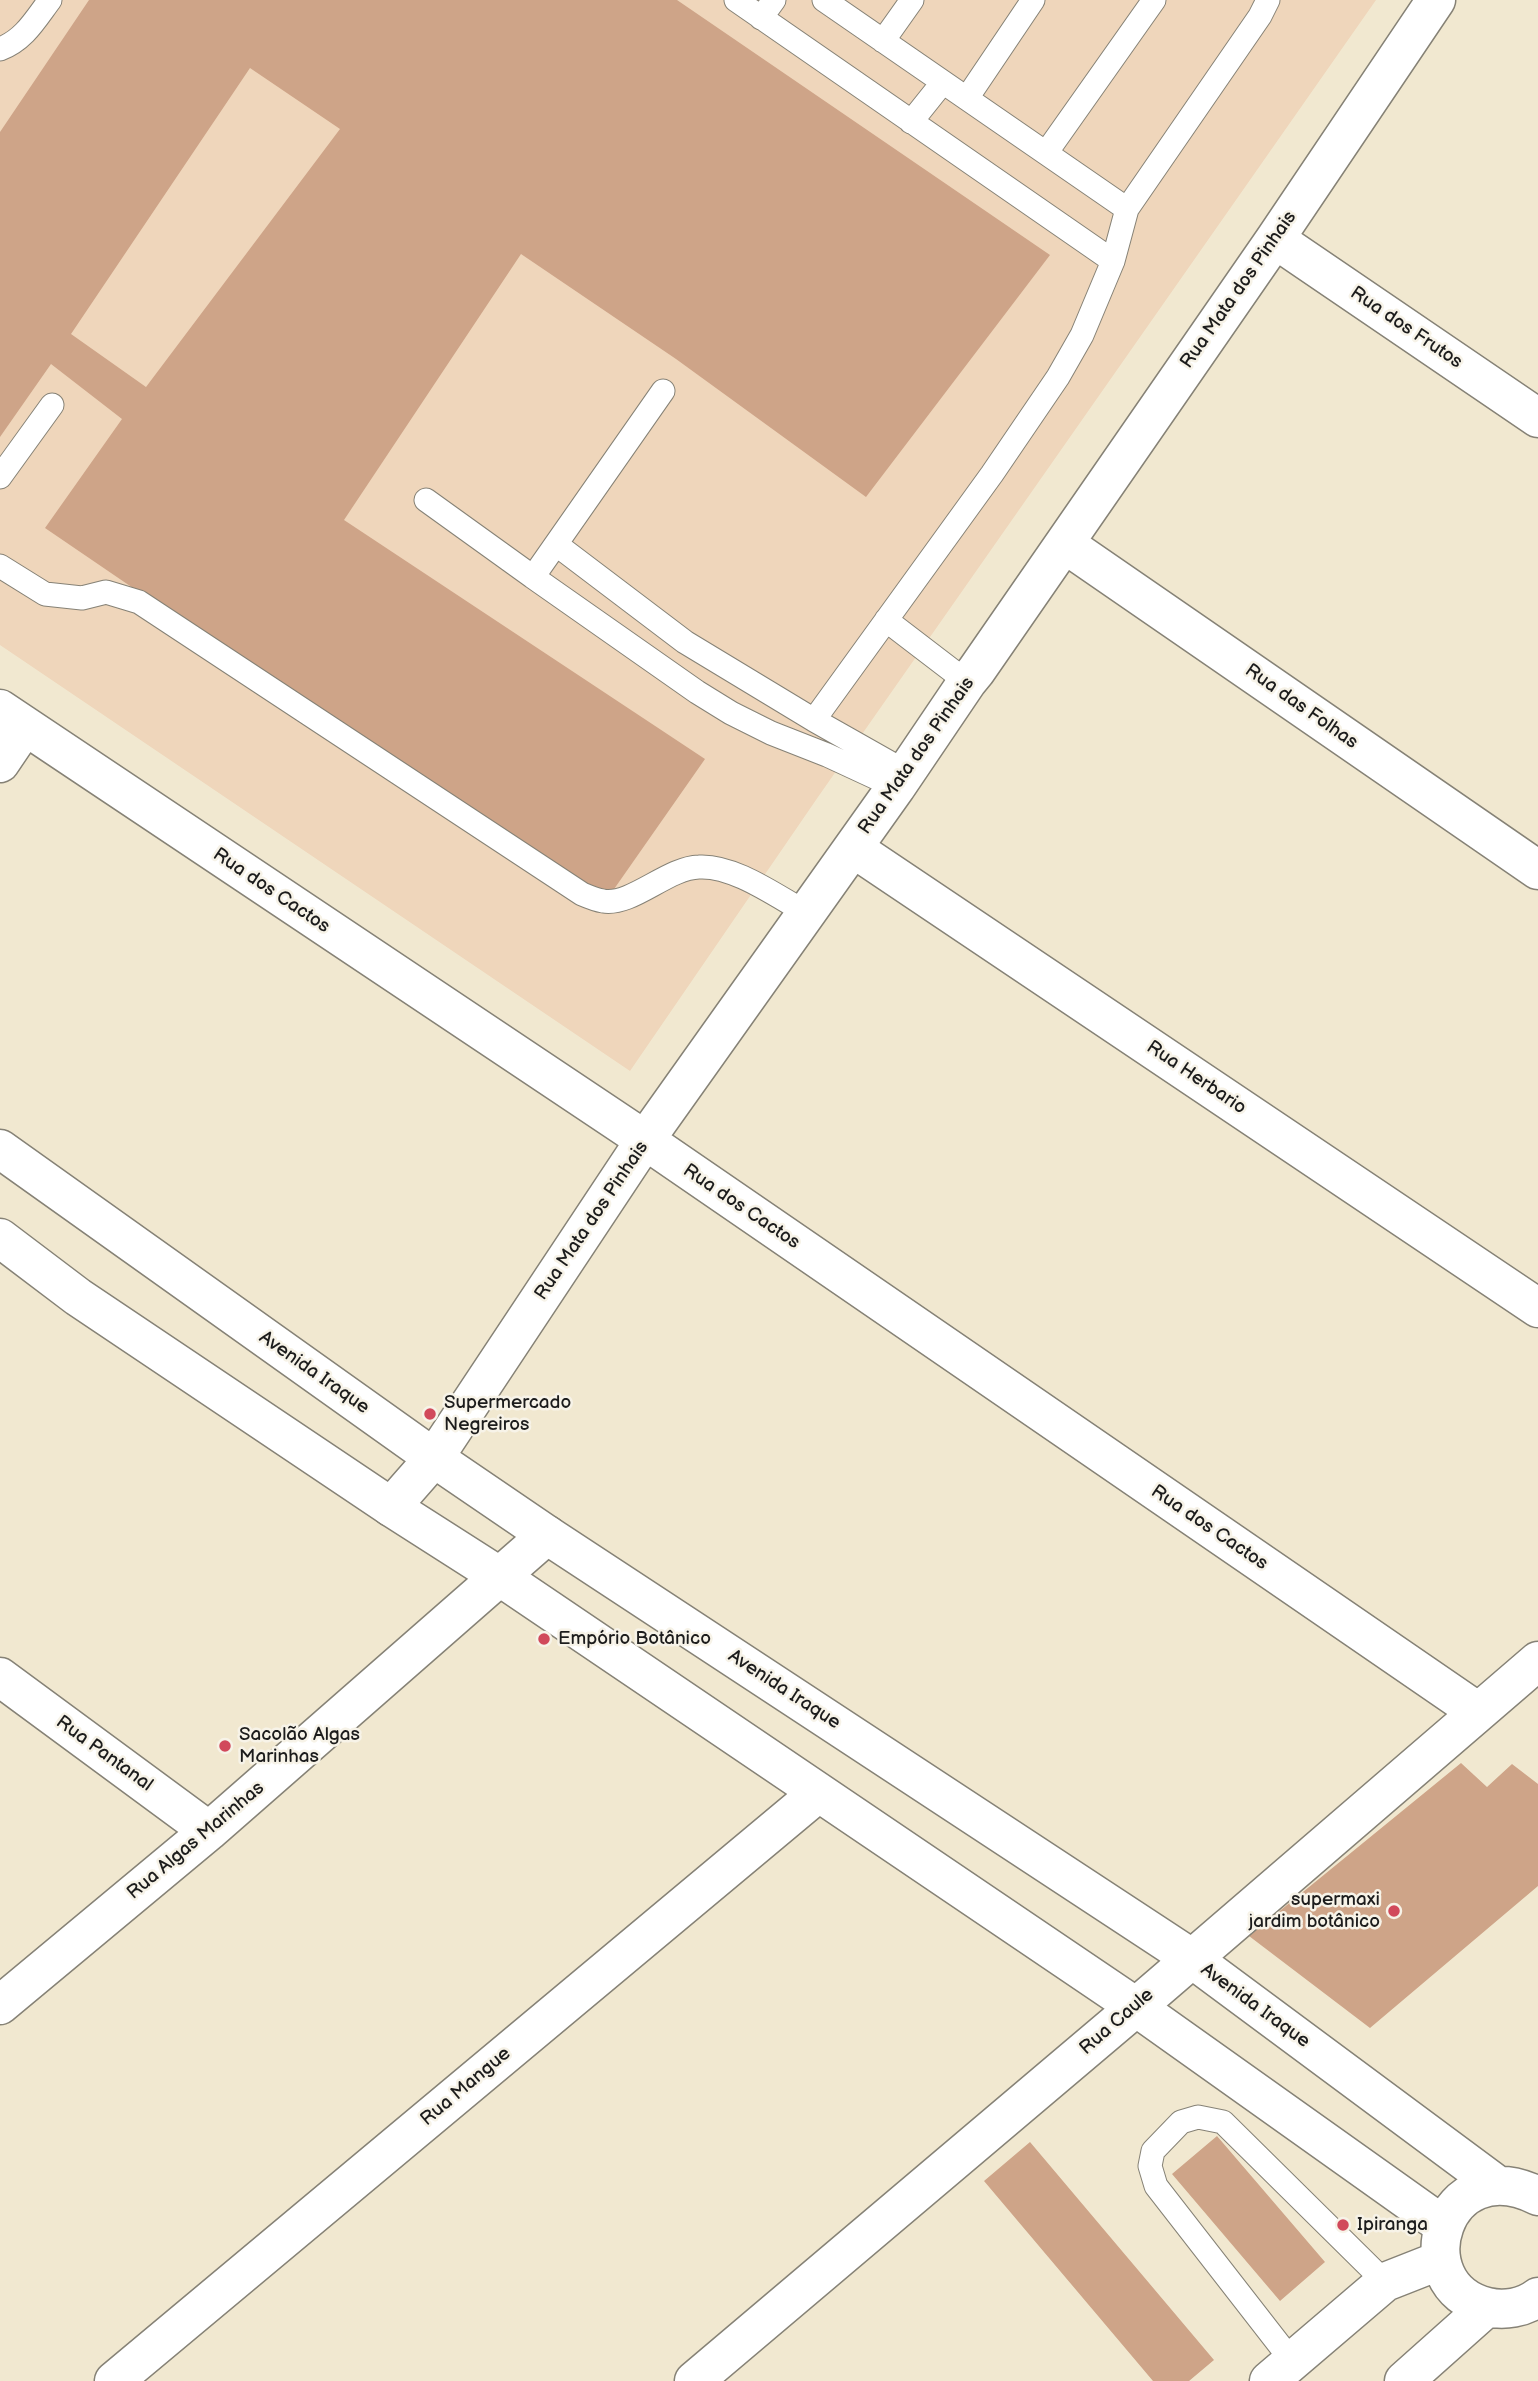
<!DOCTYPE html>
<meta charset="utf-8">
<style>
body{margin:0}
canvas{display:block;background:#f1e8d0}
</style>
<canvas width="1538" height="2381"></canvas>
<script>
const context = document.querySelector('canvas').getContext('2d');
context.lineJoin = 'round';
function paint(path, color) {
  context.fillStyle = color;
  context.fill(path, 'evenodd');
}
function strokePath(path, color, width, dash) {
  context.strokeStyle = color;
  context.lineWidth = width;
  context.lineCap = dash ? 'butt' : 'round';
  context.setLineDash(dash || []);
  context.stroke(path);
}
function label(font, color, halo, rows, align = 'center') {
  context.font = font + ' "Balsamiq Sans",sans-serif';
  context.lineWidth = 5;
  context.setLineDash([]);
  context.textBaseline = 'middle';
  context.strokeStyle = halo;
  context.fillStyle = color;
  for (const [text, x, y, turn = 0] of rows) {
    context.save();
    context.translate(x, y);
    context.rotate((+turn || 0) * Math.PI / 180);
    context.textAlign = isNaN(turn) ? turn : align;
    if (halo) context.strokeText(text, 0, 0);
    context.fillText(text, 0, 0);
    context.restore();
  }
}
paint(new Path2D(`
 M 0,0 L 1376,0 L 818,797 L 630,1071 L 0,645 Z`), '#efd6bb');
paint(new Path2D(`
 M 89,0 L 677,0 L 1050,255 L 866,497 L 676,359 L 521,254 L 344,520 L 705,759 L 605,902 L 582,894 L 45,528 L 122,419 L 51,364 L 0,437 L 0,132 ZM 250,68 L 340,129 L 146,387 L 71,334 Z
 M 1461,1763 L 1487,1787 L 1512,1764 L 1538,1784 L 1538,1886 L 1370,2028 L 1249,1936 Z
 M 1217,2136 L 1325,2262 L 1280,2301 L 1172,2174 Z
 M 1030,2142 L 1214,2360 L 1189,2381 L 1153,2381 L 984,2181 Z`), '#cea488');
const service = new Path2D(`
 M 736,0 L 1113,261
 M 824,0 L 1127,209
 M 761,18 L 774,0
 M 883,41 L 912,0
 M 0,49 C 24,40 35,20 50,0
 M 967,98 L 1033,0
 M 911,122 L 943,82
 M 1046,153 L 1154,0
 M 0,477 L 52,405
 M 426,500 L 533,577 L 663,391
 M 557,545 L 685,642 L 814,720 L 906,772
 M 0,566 L 45,594 L 82,598 L 106,592 L 139,602 L 582,894 C 589,897 596,900 603,901 C 632,906 667,868 699,867 C 734,865 776,896 807,913
 M 533,577 L 697,692 L 731,713 L 771,733 L 827,755 L 896,787
 M 886,620 L 967,682
 M 814,720 L 992,474 L 1058,377 L 1082,335 L 1113,261 L 1127,209 L 1260,16 L 1268,0
 M 1292,2361 L 1156,2186 L 1150,2166 L 1153,2151 L 1181,2122 L 1198,2117 L 1223,2122 L 1385,2282`);
const minor = new Path2D(`
 M 1275,239 L 1538,418
 M 1065,544 L 1538,870
 M 0,709 L 645,1140 L 1478,1712
 M 0,763 L 25,726
 M 853,848 L 1538,1308
 M 391,1507 L 434,1458 L 645,1140 L 896,787 L 967,682 L 976,671 L 1275,239 L 1436,0
 M 0,1677 L 209,1831
 M 0,2005 L 209,1831 L 547,1535
 M 114,2381 L 818,1793
 M 694,2381 L 1136,2007 L 1538,1661`);
const tertiary = new Path2D(`
 M 0,1149 L 434,1458 L 547,1535 L 1191,1958 L 1497,2185
 M 0,1238 L 78,1297 L 391,1507 L 499,1576 L 1136,2007 L 1444,2226
 M 1538,2196 C 1442,2148 1402,2286 1487,2307 C 1504,2311 1524,2308 1538,2297
 M 1269,2381 L 1385,2282 L 1441,2260
 M 1404,2381 L 1487,2307`);
strokePath(service, '#868276', 25);
strokePath(minor, '#868276', 41);
strokePath(tertiary, '#868276', 41);
strokePath(service, '#fff', 23);
strokePath(minor, '#fff', 38);
strokePath(tertiary, '#fff', 38);
for (const [x, y, r, color] of [
 [430,1414,7,"#d1495b"],
 [544,1639,7,"#d1495b"],
 [225,1746,7,"#d1495b"],
 [1394,1911,7,"#d1495b"],
 [1343,2225,7,"#d1495b"]
]) {
  const dot = new Path2D();
  dot.arc(x, y, r, 0, 2 * Math.PI);
  context.fillStyle = color;
  context.fill(dot);
  strokePath(dot, '#f7f3e8', 2.5);
}
label('19px', '#1c1c1c', '#f7f3e8', [
 ["Rua Mata dos Pinhais",1239,290,-55],
 ["Rua dos Frutos",1406,328,34],
 ["Rua das Folhas",1301,707,35],
 ["Rua Mata dos Pinhais",917,756,-55],
 ["Rua dos Cactos",271,891,34],
 ["Rua Herbario",1196,1078,34],
 ["Rua dos Cactos",741,1207,34],
 ["Rua Mata dos Pinhais",592,1221,-56],
 ["Avenida Iraque",314,1373,35],
 ["Rua dos Cactos",1209,1528,34],
 ["Avenida Iraque",784,1690,33],
 ["Rua Pantanal",104,1754,36],
 ["Rua Algas Marinhas",196,1841,-40],
 ["Avenida Iraque",1255,2006,36],
 ["Rua Caule",1117,2022,-41],
 ["Rua Mangue",466,2087,-40]
]);
label('19px', '#1c1c1c', '#f7f3e8', [
 ["Supermercado",444,1403],
 ["Negreiros",444,1425],
 ["Empório Botânico",558,1639],
 ["Sacolão Algas",239,1735],
 ["Marinhas",239,1757],
 ["supermaxi",1380,1900,"right"],
 ["jardim botânico",1380,1922,"right"],
 ["Ipiranga",1357,2225]
], 'left');
</script>
